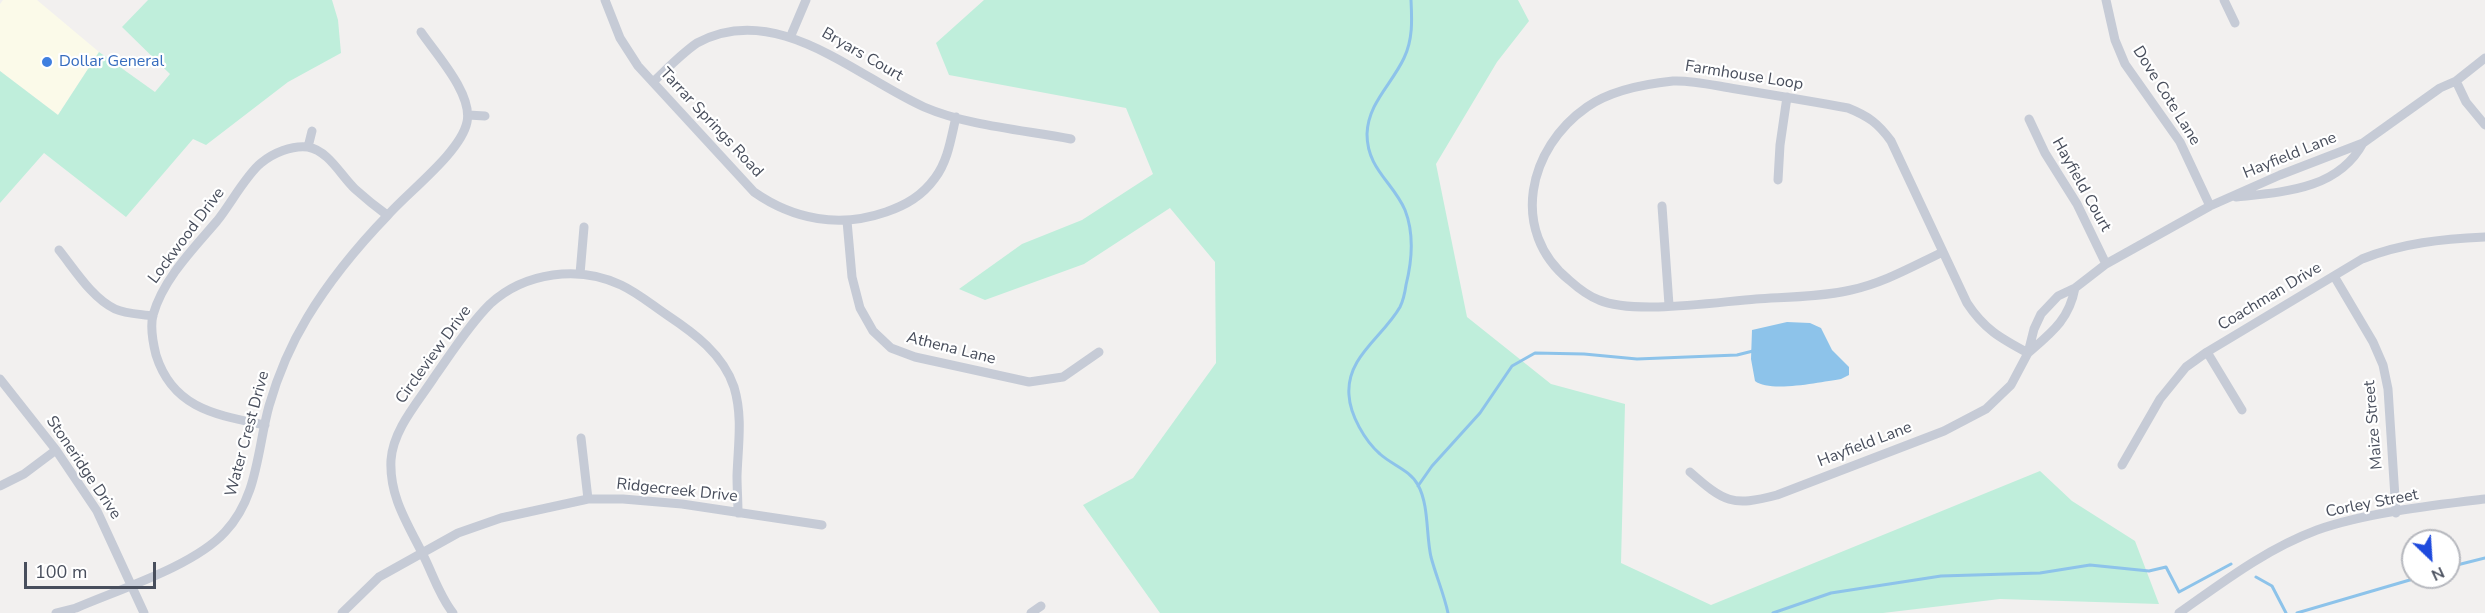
<!DOCTYPE html>
<style>
body{margin:0}
#map{position:relative;width:2485px;height:613px;overflow:hidden;background:#f2f0ef;font-family:"Nunito Sans",sans-serif}
canvas{display:block}
.north{position:absolute;left:2401px;top:529px;width:60px;height:60px;box-sizing:border-box;background:#fff;border:2px solid #b6b8be;border-radius:50%;rotate:155deg;font-size:16px;font-weight:700;line-height:24px;text-align:center;color:#484e5c}
.north::after{content:'';display:block;margin:auto;width:21px;height:27px;background:#1e4add;clip-path:polygon(50% 0,100% 100%,50% 72%,0 100%)}
.scale{position:absolute;left:24px;top:562px;width:132px;height:27px;box-sizing:border-box;border:3px solid #484e5c;border-top:0;padding-left:8px;font-size:18px;line-height:21px;white-space:nowrap;color:#484e5c;-webkit-text-stroke:4px #fff;paint-order:stroke}
</style>
<div id="map">
<canvas width="2485" height="613"></canvas>
<div class="north">N</div>
<div class="scale">100 m</div>
</div>
<script>
const context = document.querySelector('canvas').getContext('2d');
context.lineJoin = 'round';
function paint(path, color) {
  context.fillStyle = color;
  context.fill(path, 'evenodd');
}
function strokePath(path, color, width, dash) {
  context.strokeStyle = color;
  context.lineWidth = width;
  context.lineCap = dash ? 'butt' : 'round';
  context.setLineDash(dash || []);
  context.stroke(path);
}
function label(font, color, halo, rows, align = 'center') {
  context.font = font + ' "Nunito Sans",sans-serif';
  context.lineWidth = 4.5;
  context.setLineDash([]);
  context.textBaseline = 'middle';
  context.strokeStyle = halo;
  context.fillStyle = color;
  for (const [text, x, y, turn = 0] of rows) {
    context.save();
    context.translate(x, y);
    context.rotate((+turn || 0) * Math.PI / 180);
    context.textAlign = isNaN(turn) ? turn : align;
    if (halo) context.strokeText(text, 0, 0);
    context.fillText(text, 0, 0);
    context.restore();
  }
}
paint(new Path2D(`
 M 3,0 L 37,0 L 99,52 L 58,115 L 0,71 L 0,4 Z`), '#fbfae9');
paint(new Path2D(`
 M 148,0 L 332,0 L 338,20 L 341,53 L 288,82 L 206,145 L 193,139 L 126,217 L 44,153 L 0,203 L 0,71 L 58,115 L 99,52 L 155,92 L 170,74 L 122,27 Z
 M 984,0 L 1518,0 L 1529,21 L 1497,62 L 1436,164 L 1467,317 L 1551,384 L 1625,404 L 1621,563 L 1711,605 L 2040,471 L 2072,501 L 2135,541 L 2159,604 L 2000,599 L 1883,613 L 1160,613 L 1083,505 L 1133,478 L 1216,363 L 1215,262 L 1170,208 L 1084,264 L 985,300 L 959,289 L 1022,244 L 1082,220 L 1153,174 L 1126,108 L 949,75 L 936,43 Z`), '#bfeedb');
paint(new Path2D(`
 M 1787,322 L 1810,323 L 1821,328 L 1832,350 L 1849,367 L 1849,375 L 1841,379 C 1821,382 1770,393 1755,381 L 1751,359 L 1752,330 Z`), '#8dc3ea');
strokePath(new Path2D(`
 M 1411,0 C 1412,20 1413,39 1404,58 C 1392,84 1368,103 1367,134 C 1367,169 1393,182 1405,210 C 1414,233 1412,261 1406,285 C 1405,292 1403,301 1400,307 C 1383,337 1346,357 1349,395 C 1350,415 1365,441 1380,454 C 1392,465 1410,470 1418,485 C 1429,505 1426,535 1431,557 C 1436,576 1444,594 1448,613
 M 1418,486 L 1432,466 L 1480,413 L 1512,366 L 1535,353 L 1584,354 L 1637,359 L 1737,355 L 1757,350
 M 2449,567 L 2485,558
 M 2256,577 L 2272,586 L 2286,613
 M 1773,613 L 1831,593 L 1941,576 L 2040,573 L 2090,565 L 2149,571 L 2166,567 L 2179,592 L 2231,564
 M 2297,613 L 2420,577`), '#8dc3ea', 3);
strokePath(new Path2D(`
 M 605,0 L 620,38 L 638,66 L 754,192 C 794,220 840,228 886,212 C 906,205 922,196 935,178 C 948,161 951,138 956,117
 M 2106,0 L 2115,40 L 2125,64 L 2180,142 L 2210,206
 M 2224,0 L 2235,23
 M 792,33 L 806,0
 M 2485,58 L 2456,81 L 2466,102 L 2485,125
 M 653,82 C 667,69 681,54 697,43 C 776,0 855,76 924,107 C 968,126 1024,130 1071,139
 M 468,115 L 485,116
 M 2029,119 L 2045,153 L 2077,204 L 2106,264
 M 308,147 L 312,131
 M 1778,180 L 1780,145 L 1787,97
 M 2236,197 C 2283,192 2338,190 2363,143
 M 1662,206 L 1669,305
 M 847,221 L 852,277 L 860,308 L 873,331 L 891,348 L 915,357 L 1029,382 L 1063,377 L 1099,352
 M 59,250 C 75,270 92,298 115,309 C 126,314 140,314 153,316
 M 1943,252 C 1913,266 1884,283 1851,290 C 1821,297 1787,297 1756,299 C 1716,302 1634,315 1599,300 C 1588,296 1578,288 1569,280 C 1509,231 1528,148 1587,107 C 1611,90 1644,84 1673,81 C 1693,80 1716,86 1736,89 C 1773,95 1810,101 1848,108 C 1868,116 1878,123 1891,141 L 1967,303 C 1984,329 2000,338 2028,353
 M 580,274 L 584,227
 M 2334,276 L 2373,342 L 2383,365 L 2388,389 L 2396,513
 M 2207,352 L 2242,410
 M 2028,353 C 2051,333 2069,320 2075,288
 M 0,379 L 56,450 L 97,511 L 144,613
 M 265,425 C 217,415 173,409 156,355 C 153,343 150,327 153,315 C 163,279 194,248 217,221 C 230,205 246,175 261,163 C 273,153 292,145 308,147 C 329,151 341,176 355,189 C 365,198 376,207 387,215
 M 581,438 L 588,499
 M 2122,465 L 2160,399 L 2186,367 L 2207,352 L 2362,259 C 2402,243 2442,239 2485,237
 M 1690,472 C 1724,502 1732,507 1777,495 L 1944,431 L 1986,409 L 2011,385 L 2028,353 L 2034,329 L 2041,314 L 2058,296 L 2075,288 L 2106,264 L 2210,206 L 2280,175 L 2363,143 L 2440,88 L 2456,81
 M 0,486 L 24,474 L 56,450
 M 56,613 L 76,608 C 120,589 194,566 225,532 C 258,497 257,450 269,406 C 278,375 290,346 307,318 C 328,283 359,245 388,215 C 408,192 461,152 467,122 C 473,94 436,54 421,32
 M 342,613 L 379,577 L 458,533 L 501,518 L 588,499 L 623,499 L 682,504 L 822,525
 M 453,613 C 441,598 434,578 426,561 C 410,527 389,499 391,460 C 393,429 419,401 435,376 C 452,352 469,325 490,304 C 525,272 579,265 621,285 C 638,293 652,305 667,315 C 694,333 723,354 734,387 C 743,417 738,445 737,476 C 737,488 738,501 738,513
 M 1031,613 L 1041,606
 M 2179,613 C 2223,582 2266,549 2317,530 C 2364,513 2435,505 2485,499`), '#c6cbd6', 9);
for (const [x, y, r, color] of [
 [47,62,6,"#3f7fe0"]
]) {
  const dot = new Path2D();
  dot.arc(x, y, r, 0, 2 * Math.PI);
  context.fillStyle = color;
  context.fill(dot);
  strokePath(dot, '#fff', 2);
}
label('16px', '#484e5c', '#fff', [
 ["Bryars Court",862,55,30],
 ["Farmhouse Loop",1744,76,9],
 ["Dove Cote Lane",2166,96,58],
 ["Tarrar Springs Road",711,123,47],
 ["Hayfield Lane",2290,156,-22],
 ["Hayfield Court",2081,185,61],
 ["Lockwood Drive",187,236,-53],
 ["Coachman Drive",2270,297,-31],
 ["Athena Lane",951,349,14],
 ["Circleview Drive",434,355,-54],
 ["Maize Street",2374,425,-95],
 ["Water Crest Drive",248,434,-75],
 ["Hayfield Lane",1865,445,-21],
 ["Stoneridge Drive",83,468,56],
 ["Ridgecreek Drive",677,491,6],
 ["Corley Street",2372,504,-11]
]);
label('16px', '#366cbe', '#fff', [
 ["Dollar General",59,62]
], 'left');
</script>
